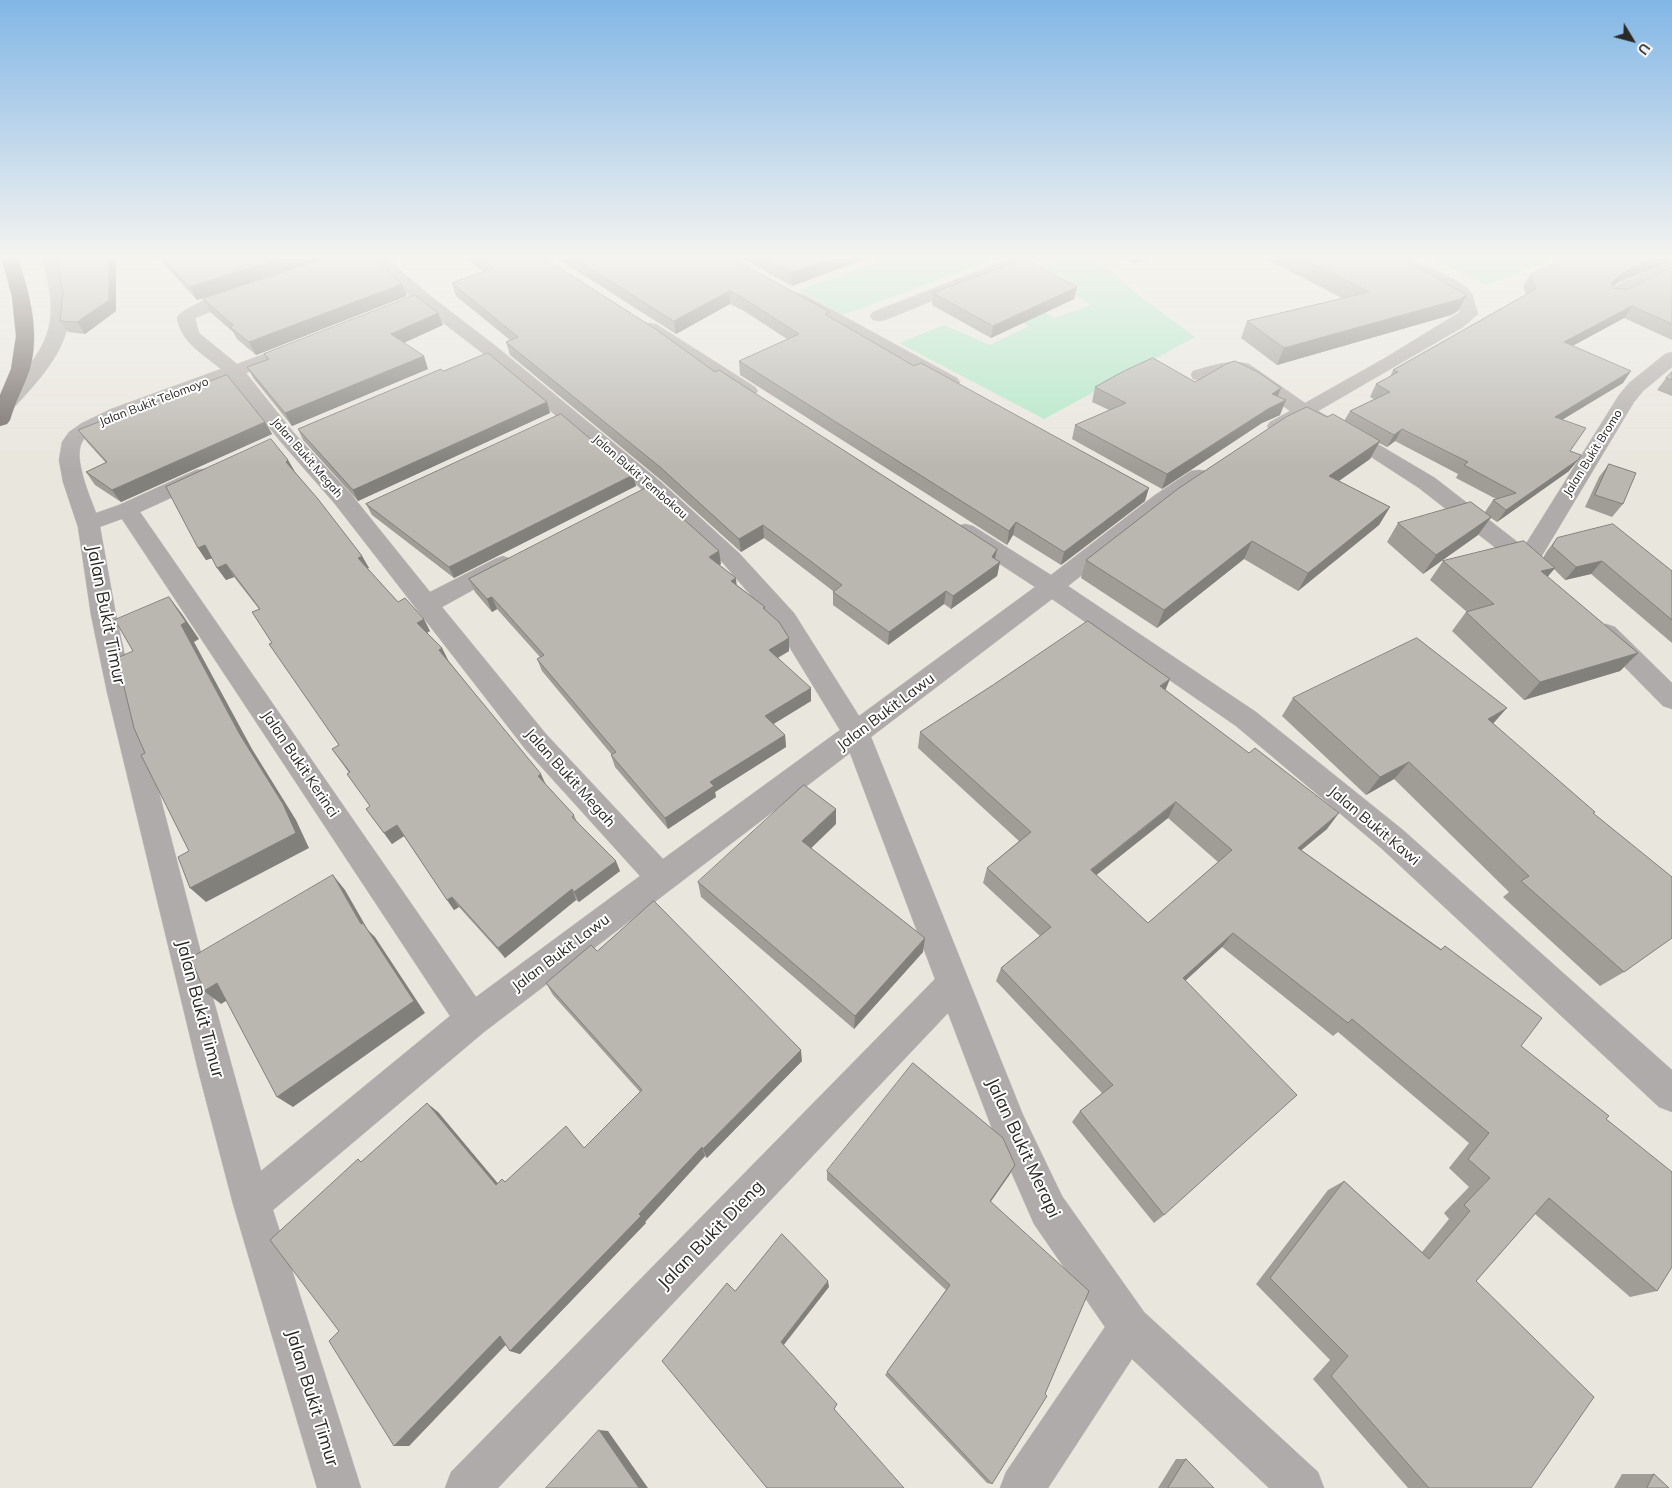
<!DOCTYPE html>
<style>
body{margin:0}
#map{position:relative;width:1672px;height:1488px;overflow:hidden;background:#e9e6de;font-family:Mulish,sans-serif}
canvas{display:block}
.north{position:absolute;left:1607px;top:15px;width:50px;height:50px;-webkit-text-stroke:4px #fff;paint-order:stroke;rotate:127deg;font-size:14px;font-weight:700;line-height:20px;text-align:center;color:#2a2926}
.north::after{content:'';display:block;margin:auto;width:18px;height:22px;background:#2a2926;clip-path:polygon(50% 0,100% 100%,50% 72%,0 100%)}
</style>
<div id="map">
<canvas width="1672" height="1488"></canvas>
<div class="north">U</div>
</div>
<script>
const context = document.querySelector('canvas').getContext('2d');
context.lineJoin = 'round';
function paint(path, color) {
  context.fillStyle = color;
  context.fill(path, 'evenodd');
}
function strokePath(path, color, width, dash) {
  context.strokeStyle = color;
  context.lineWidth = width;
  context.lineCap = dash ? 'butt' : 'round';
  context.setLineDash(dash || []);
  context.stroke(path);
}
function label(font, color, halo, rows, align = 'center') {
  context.font = font + ' Mulish,sans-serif';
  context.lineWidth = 4;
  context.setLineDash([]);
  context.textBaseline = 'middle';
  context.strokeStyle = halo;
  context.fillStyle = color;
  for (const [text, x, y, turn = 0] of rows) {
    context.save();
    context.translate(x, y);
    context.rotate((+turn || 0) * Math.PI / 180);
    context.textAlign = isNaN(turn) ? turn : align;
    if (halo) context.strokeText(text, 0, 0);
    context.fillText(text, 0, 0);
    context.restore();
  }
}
paint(new Path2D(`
 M 886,259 L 997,259 L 842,315 L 799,290 Z
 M 1059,259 L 1092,259 L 1110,269 L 1138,295 L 1195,337 L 1044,419 L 899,343 L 944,325 L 990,345 L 1029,326 L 965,292 L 989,283 L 1054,318 L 1091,305 L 1038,270 Z
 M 1430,259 L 1554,259 L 1487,285 Z`), '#b0e7c6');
const minor = new Path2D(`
 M 42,259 L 58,259 C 63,274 68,288 69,304 C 73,348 36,383 9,413 L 0,414 L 0,399 C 46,349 63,328 42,259 Z
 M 371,259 L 388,259 L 428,294 L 497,347 L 661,482 L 739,553 L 794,613 L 859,716 L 1035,587 L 957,536 L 954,531 L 957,526 L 965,524 L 973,526 L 1051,575 L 1155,495 L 1191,471 L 1199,470 L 1207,471 L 1210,476 L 1207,481 L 1171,505 L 1068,586 L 1256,712 L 1403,830 L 1672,1070 L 1672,1112 L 1659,1107 L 1381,848 L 1236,726 L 1052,599 L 871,737 L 1023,1115 L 1062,1196 L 1144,1312 L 1318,1472 L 1324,1488 L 1269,1488 L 1132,1359 L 1048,1488 L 1000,1488 L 1006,1472 L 1105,1327 L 1034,1224 L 991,1126 L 948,1013 L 498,1488 L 445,1488 L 451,1472 L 935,979 L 850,753 L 484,1032 L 273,1210 L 361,1488 L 317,1488 L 233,1204 L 198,1070 L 107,692 L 91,615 L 78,527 L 63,482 L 59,460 L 62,442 L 69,432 L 82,423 L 111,409 L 221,369 C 203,354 180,342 177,317 C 185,306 236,285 249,288 L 251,292 L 249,296 L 195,318 L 199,333 L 237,364 L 275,350 L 281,348 L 287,350 L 290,354 L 287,358 L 246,373 L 294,433 L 351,494 L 430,592 L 495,559 L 503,556 L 511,559 L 515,564 L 511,569 L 442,607 L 546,734 L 663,859 L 840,730 L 776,625 L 723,563 L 645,492 L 485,355 L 416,302 ZM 230,379 L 280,441 L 335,504 L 526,750 L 640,876 L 476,997 L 140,512 L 210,480 L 214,475 L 210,470 L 203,469 L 196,470 L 119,505 L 96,513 C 90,496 73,459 82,442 C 94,422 204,388 230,379 ZM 122,519 L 450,1016 L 261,1171 L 208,980 L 133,692 L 116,615 L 100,527 Z
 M 1009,259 L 1031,259 L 1029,262 L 885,320 L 879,321 L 873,320 L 870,316 L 873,312 Z
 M 1390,259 L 1411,259 L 1454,279 L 1467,288 L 1472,294 L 1478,314 L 1463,327 L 1318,411 L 1376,443 L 1435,478 L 1524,547 L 1619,395 L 1629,383 L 1665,354 L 1672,352 L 1672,367 L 1643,391 L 1634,402 L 1540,559 L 1549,568 L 1545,574 L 1537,576 L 1529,574 L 1419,488 L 1362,451 L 1304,419 C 1293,426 1283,433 1270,430 L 1267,426 L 1270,422 L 1290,411 L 1237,373 C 1222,372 1208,383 1193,379 L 1191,375 L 1193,371 C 1212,366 1229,359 1249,364 L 1305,403 L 1385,358 L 1460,312 L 1456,297 L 1450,291 L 1392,262 Z
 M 1672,262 L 1672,273 L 1632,291 L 1619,299 L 1607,299 L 1605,295 L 1620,283 Z
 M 797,293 L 803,294 L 957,378 L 960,382 L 957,386 L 950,388 L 943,386 L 791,302 L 788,298 L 791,294 Z
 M 650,323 L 656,324 L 755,387 L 758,391 L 755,395 L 748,397 L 741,395 L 644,332 L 641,328 L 644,324 Z
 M 1606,624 L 1615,627 L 1672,683 L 1672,709 L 1663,706 L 1597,639 L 1594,633 L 1597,627 Z`);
const highway = new Path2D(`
 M 2,259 L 18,259 C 30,294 40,332 30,369 C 24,387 15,402 10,420 L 7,424 L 0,426 L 0,395 L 11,369 L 16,336 L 12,297 Z`);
strokePath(minor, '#c7c4bd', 1);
strokePath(highway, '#c7c4bd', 1);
paint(minor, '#afabaa');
paint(highway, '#706865');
paint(new Path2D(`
 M 59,259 L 116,259 L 116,311 L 85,334 L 68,332 L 60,321 L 63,293 Z
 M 159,259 L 322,259 L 197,300 Z
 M 466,259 L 546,259 L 715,372 L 997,549 L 995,559 L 1000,562 L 997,576 L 951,609 L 944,604 L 888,645 L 833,605 L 833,591 L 764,538 L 741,552 L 662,481 L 510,355 L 506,342 L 510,340 L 456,296 L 452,283 L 484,272 Z
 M 558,259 L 733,259 L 830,317 L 1145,501 L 1061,565 L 1013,535 L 1007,545 L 740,375 L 739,361 L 787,339 L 744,311 L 730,304 L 676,334 Z
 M 743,259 L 865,259 L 792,286 Z
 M 1125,259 L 1148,259 L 1134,264 Z
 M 1266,259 L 1402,259 L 1467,295 L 1458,311 L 1451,315 L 1277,365 L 1241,338 L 1247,321 L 1342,298 Z
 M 1672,259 L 1672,261 L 1619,282 L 1613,286 L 1613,288 L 1628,289 L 1672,267 L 1672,340 L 1624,318 L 1572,346 L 1623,383 L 1563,419 L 1570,451 L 1569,471 L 1497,522 L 1491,518 L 1478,535 L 1423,574 L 1387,542 L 1398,523 L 1485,512 L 1493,500 L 1496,499 L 1456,478 L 1458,474 L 1395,441 L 1387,447 L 1379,443 L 1370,459 L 1339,481 L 1390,507 L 1379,525 L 1298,591 L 1244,559 L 1157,628 L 1081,578 L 1086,560 L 1327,417 L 1344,421 L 1350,411 L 1374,399 L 1370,397 L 1376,384 L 1390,377 L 1393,370 L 1526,294 L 1523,287 L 1530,275 Z
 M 1077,287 L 1074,299 L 991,338 L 932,305 L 933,293 Z
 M 407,296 L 256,355 L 237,339 L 233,332 L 210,312 L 203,299 Z
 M 443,325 L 404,343 L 428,369 L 292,426 L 254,379 L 247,367 L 267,360 L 264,354 Z
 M 443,371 L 547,402 L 550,413 L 358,501 L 303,440 L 298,429 Z
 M 1672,372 L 1672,396 L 1657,390 L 1666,378 Z
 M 1195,382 L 1281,388 L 1278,396 L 1280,415 L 1262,423 L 1162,489 L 1072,439 L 1075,425 L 1109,410 L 1092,402 L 1095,387 Z
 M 125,413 L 265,422 L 272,434 L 121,502 L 95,485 L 86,472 L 106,463 L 87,442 L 78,430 Z
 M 288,460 L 295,472 L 362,556 L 369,568 L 367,568 L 398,602 L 430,631 L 427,633 L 442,648 L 448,660 L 546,785 L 574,815 L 576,820 L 620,871 L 579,902 L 576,900 L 505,958 L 459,907 L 454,910 L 404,836 L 392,844 L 366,809 L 370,806 L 349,773 L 332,749 L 339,745 L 272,643 L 259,609 L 234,577 L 226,580 L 212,558 L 206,560 L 198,548 Z
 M 1609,464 L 1623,504 L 1612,517 L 1585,507 L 1599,477 Z
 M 633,475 L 636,486 L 454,578 L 372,515 L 366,504 Z
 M 1557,538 L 1672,571 L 1672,643 L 1591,574 L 1565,580 L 1554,569 L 1547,577 L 1638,653 L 1620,671 L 1524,700 L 1452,631 L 1466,612 L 1467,612 L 1430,580 L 1443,561 L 1543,558 L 1547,551 Z
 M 721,564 L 719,565 L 737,585 L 765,607 L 765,610 L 789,651 L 778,658 L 811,701 L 773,724 L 785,735 L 786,747 L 715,792 L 716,797 L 668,829 L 615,767 L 611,755 L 612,755 L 542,671 L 537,659 L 540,657 L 497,609 L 492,612 L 475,592 L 469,579 Z
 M 1165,690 L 1327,829 L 1301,850 L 1441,949 L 1445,946 L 1521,1046 L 1606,1119 L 1657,1291 L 1630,1297 L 1535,1214 L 1476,1281 L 1531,1488 L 1408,1488 L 1313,1379 L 1330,1360 L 1256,1284 L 1328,1190 L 1344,1181 L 1422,1252 L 1449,1219 L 1444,1213 L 1469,1187 L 1449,1168 L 1469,1143 L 1338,1032 L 1333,1036 L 1222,947 L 1185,981 L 1164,1215 L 1154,1223 L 1072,1122 L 1080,1111 L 1102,1093 L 996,981 L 1001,968 L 1040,936 L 983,883 L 987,868 L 1019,841 L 918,748 L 920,732 ZM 1168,818 L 1218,862 L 1148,923 L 1096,875 Z
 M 1293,698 L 1493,724 L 1593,813 L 1624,972 L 1600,986 L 1503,897 L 1509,892 L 1394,779 L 1366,795 L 1282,716 Z
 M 836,824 L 811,848 L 923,952 L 854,1029 L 701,897 L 698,882 Z
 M 597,951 L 802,1061 L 707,1158 L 705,1156 L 645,1222 L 646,1223 L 520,1354 L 510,1351 L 506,1345 L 409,1446 L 339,1331 L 362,1161 L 438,1112 L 498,1184 L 502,1179 L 506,1182 L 584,1148 L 640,1092 L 553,995 L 546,983 Z
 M 827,1171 L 1010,1174 L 990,1202 L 992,1484 L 987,1483 L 885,1375 L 946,1290 L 827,1180 Z
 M 1176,1459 L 1186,1459 L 1214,1488 L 1158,1488 Z
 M 1622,1474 L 1654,1474 L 1669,1488 L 1614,1488 Z`), '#a09d97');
paint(new Path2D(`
 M 109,259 L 116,259 L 116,311 L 85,334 L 77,322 Z
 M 278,259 L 322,259 L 197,300 L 190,287 Z
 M 831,259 L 865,259 L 792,286 L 791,273 Z
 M 1136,259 L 1148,259 L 1134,264 Z
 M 1655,259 L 1672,259 L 1672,261 L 1619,282 L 1604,294 L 1612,282 L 1627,270 Z
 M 402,284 L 407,296 L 256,355 L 249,342 Z
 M 1077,287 L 1074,299 L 991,338 L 993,326 Z
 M 729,291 L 730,304 L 676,334 L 674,321 Z
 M 1467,295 L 1458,311 L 1451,315 L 1277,365 L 1284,348 Z
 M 1632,306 L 1624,318 L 1556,355 L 1564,342 Z
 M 438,313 L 443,325 L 396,346 L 391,334 Z
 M 424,356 L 428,369 L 292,426 L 285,413 Z
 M 1631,371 L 1623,383 L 1547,429 L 1555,417 Z
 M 1281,388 L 1275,402 L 1272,394 Z
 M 1286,400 L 1280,415 L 1262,423 L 1162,489 L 1167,474 L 1268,409 Z
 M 547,402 L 550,413 L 358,501 L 353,490 Z
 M 265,422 L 272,434 L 121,502 L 112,490 Z
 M 1402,429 L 1395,441 L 1387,447 L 1394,435 Z
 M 1380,441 L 1370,459 L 1320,494 L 1329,476 Z
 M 1579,459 L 1569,471 L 1497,522 L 1506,510 Z
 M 288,460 L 295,472 L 286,462 Z
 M 633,475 L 636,486 L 454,578 L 449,567 Z
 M 1149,488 L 1145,501 L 1061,565 L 1064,552 Z
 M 1390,507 L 1379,525 L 1298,591 L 1308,573 Z
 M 1491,517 L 1478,535 L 1423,574 L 1436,555 Z
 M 1016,522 L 1013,535 L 1007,545 L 1009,531 Z
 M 763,525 L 764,538 L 741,552 L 739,539 Z
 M 1252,541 L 1244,559 L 1157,628 L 1164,610 Z
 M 205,545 L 213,558 L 206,560 L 198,548 Z
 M 997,549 L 994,563 L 1000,562 L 997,576 L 951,609 L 953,596 L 992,557 Z
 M 719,551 L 721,564 L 711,570 L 709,557 Z
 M 362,556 L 369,568 L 364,570 L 358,558 Z
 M 1602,561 L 1591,574 L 1565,580 L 1576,567 Z
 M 226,564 L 234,577 L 226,580 L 217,568 Z
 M 1555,568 L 1539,587 L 1541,571 Z
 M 736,578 L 737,590 L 731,581 Z
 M 946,591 L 944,604 L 888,645 L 889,632 Z
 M 169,597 L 182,614 L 199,639 L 194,642 L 252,749 L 296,820 L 309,848 L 206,902 L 190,888 L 239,733 L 181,625 Z
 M 492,597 L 497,609 L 492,612 L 487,599 Z
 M 424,619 L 430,631 L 423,635 L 417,623 Z
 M 789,638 L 789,651 L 770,662 L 769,650 Z
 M 442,648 L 448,660 L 445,662 L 439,650 Z
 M 1638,653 L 1620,671 L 1524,700 L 1540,682 Z
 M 1170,679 L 1163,696 L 1160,686 Z
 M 811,688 L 811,701 L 767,728 L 765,716 Z
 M 1507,708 L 1491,726 L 1488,719 Z
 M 785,735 L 786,747 L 715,792 L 716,797 L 668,829 L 665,818 L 710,782 Z
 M 1409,762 L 1394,779 L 1366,795 L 1380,777 Z
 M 541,774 L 546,785 L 538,776 Z
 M 1176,802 L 1168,818 L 1084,885 L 1091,870 Z
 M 836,809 L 836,824 L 803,856 L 802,841 Z
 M 1339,813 L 1327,829 L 1286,863 L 1298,848 Z
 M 397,825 L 404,836 L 392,844 L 384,833 Z
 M 616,861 L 620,871 L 579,902 L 574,892 Z
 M 333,875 L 345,890 L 368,930 L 375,937 L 425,1013 L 293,1107 L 277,1097 L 361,924 Z
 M 572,889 L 576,900 L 505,958 L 498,948 Z
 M 452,897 L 459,907 L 454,910 L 447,900 Z
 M 1233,933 L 1222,947 L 1173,992 L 1183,978 Z
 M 925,938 L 923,952 L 854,1029 L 855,1016 Z
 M 217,983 L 234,996 L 221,1004 L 204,991 Z
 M 801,1050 L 802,1061 L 707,1158 L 703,1149 Z
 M 427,1103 L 438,1112 L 506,1193 L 496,1185 Z
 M 702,1147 L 705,1156 L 645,1222 L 646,1223 L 520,1354 L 510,1351 Z
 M 1015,1165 L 1010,1174 L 985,1210 L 990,1201 Z
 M 828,1281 L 829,1287 L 783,1346 L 781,1342 Z
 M 500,1336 L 510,1340 L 409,1446 L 394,1446 Z
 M 599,1430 L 608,1431 L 648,1488 L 639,1488 Z`), '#82807b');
const building = new Path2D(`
 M 59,259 L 109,259 L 109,300 L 77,322 L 60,321 L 63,293 L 58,265 Z
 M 164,259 L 278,259 L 190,287 Z
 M 323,259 L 373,259 L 388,271 L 402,284 L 249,342 L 230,327 L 233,325 L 203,299 Z
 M 479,259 L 546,259 L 657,330 L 715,372 L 719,370 L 997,549 L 992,557 L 1000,562 L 953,596 L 946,591 L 889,632 L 833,592 L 842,585 L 763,525 L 739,539 L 660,467 L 506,342 L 518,337 L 452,283 L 493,268 Z
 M 575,259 L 733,259 L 830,312 L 825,314 L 914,366 L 921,363 L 1149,488 L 1064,552 L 1016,522 L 1009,531 L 739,361 L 799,334 L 743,298 L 729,291 L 674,321 Z
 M 765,259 L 831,259 L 791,273 Z
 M 1023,259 L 1024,259 L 1077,287 L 993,326 L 933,293 Z
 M 1304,259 L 1402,259 L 1467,295 L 1460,299 L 1284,348 L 1247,321 L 1369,292 Z
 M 1564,259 L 1655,259 L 1627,270 L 1612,282 L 1613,288 L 1628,289 L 1672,267 L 1672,324 L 1632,306 L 1564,342 L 1631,371 L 1555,417 L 1586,428 L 1570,451 L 1581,455 L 1579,459 L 1506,510 L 1493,500 L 1516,493 L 1464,465 L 1468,462 L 1402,429 L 1394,435 L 1350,411 L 1390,392 L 1376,384 L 1398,372 L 1393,370 L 1536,289 L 1530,275 Z
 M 415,295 L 438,313 L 391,334 L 424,356 L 285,413 L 247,367 L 269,359 L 264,354 Z
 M 488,353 L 547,402 L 353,490 L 298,429 L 441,369 L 443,371 Z
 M 1153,358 L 1195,382 L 1228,363 L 1235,361 L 1258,372 L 1281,388 L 1272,394 L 1286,400 L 1268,409 L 1167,474 L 1075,425 L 1126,403 L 1095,387 L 1124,371 Z
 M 1672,372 L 1672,380 L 1666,378 Z
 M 227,375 L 265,422 L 112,490 L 86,472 L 107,462 L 78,430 L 124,412 L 125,413 Z
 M 1307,407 L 1327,417 L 1333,414 L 1380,441 L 1329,476 L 1390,507 L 1308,573 L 1252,541 L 1164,610 L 1086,560 L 1179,488 L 1286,417 Z
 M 561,414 L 633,475 L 449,567 L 366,504 Z
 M 271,439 L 288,460 L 286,462 L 318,499 L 362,556 L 358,558 L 398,602 L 405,598 L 424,619 L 417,623 L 442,648 L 439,650 L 541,774 L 538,776 L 574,815 L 572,817 L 616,861 L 574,892 L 572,889 L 498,948 L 452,897 L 447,900 L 397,825 L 384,833 L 366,809 L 370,806 L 347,774 L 350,772 L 332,749 L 339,745 L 269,644 L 272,643 L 252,612 L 260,609 L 226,564 L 217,568 L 205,545 L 198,548 L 166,487 Z
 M 1609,464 L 1636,473 L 1623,504 L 1595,495 Z
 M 648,487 L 719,551 L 709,557 L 736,578 L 731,581 L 765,607 L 763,608 L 779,622 L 789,638 L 769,650 L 811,688 L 765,716 L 785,735 L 710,782 L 714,786 L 665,818 L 611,755 L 616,752 L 537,659 L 544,655 L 492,597 L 487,599 L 469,579 Z
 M 1471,502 L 1491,517 L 1436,555 L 1398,523 Z
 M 1613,524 L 1672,571 L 1672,620 L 1602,561 L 1576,567 L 1552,546 L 1557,538 Z
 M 1524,541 L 1555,568 L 1541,571 L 1638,653 L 1540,682 L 1466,612 L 1494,604 L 1443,561 Z
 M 169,597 L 186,622 L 181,625 L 239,733 L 283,804 L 296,833 L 190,888 L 178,857 L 189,851 L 141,755 L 145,753 L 134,728 L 117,658 L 133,651 L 115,620 Z
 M 1088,621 L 1170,679 L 1160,686 L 1249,753 L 1255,748 L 1339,813 L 1298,848 L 1441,950 L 1445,946 L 1542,1018 L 1521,1046 L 1609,1116 L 1606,1119 L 1672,1172 L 1672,1267 L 1657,1291 L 1549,1198 L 1476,1281 L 1594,1397 L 1531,1488 L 1429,1488 L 1331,1376 L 1348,1356 L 1270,1278 L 1344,1181 L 1429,1259 L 1470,1211 L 1464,1205 L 1490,1178 L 1468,1159 L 1489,1133 L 1352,1019 L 1348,1023 L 1233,933 L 1183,978 L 1297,1095 L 1164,1215 L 1080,1111 L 1113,1085 L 1001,968 L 1051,927 L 987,868 L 1031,832 L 920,732 L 993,685 ZM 1176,802 L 1232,850 L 1148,923 L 1091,870 Z
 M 1417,638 L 1507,708 L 1488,719 L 1595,812 L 1593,813 L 1672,877 L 1672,938 L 1624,972 L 1521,881 L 1529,876 L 1409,762 L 1380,777 L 1293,698 Z
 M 804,785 L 836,809 L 802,841 L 925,938 L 855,1016 L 698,882 Z
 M 333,875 L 361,924 L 363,923 L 414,1001 L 277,1097 L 217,983 L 204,991 L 191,958 Z
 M 654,901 L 801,1050 L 703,1149 L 702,1147 L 639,1214 L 641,1216 L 510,1351 L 500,1336 L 394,1446 L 329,1341 L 339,1331 L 270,1240 L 358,1159 L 361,1162 L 427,1103 L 496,1185 L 502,1179 L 505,1182 L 566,1126 L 584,1148 L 642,1090 L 546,983 L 591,945 L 597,951 Z
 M 913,1063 L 1003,1138 L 1015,1165 L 990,1201 L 1089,1291 L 1045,1394 L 1047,1396 L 992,1484 L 887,1372 L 950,1285 L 827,1171 Z
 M 782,1234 L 828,1281 L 781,1342 L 837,1404 L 834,1409 L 904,1488 L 767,1488 L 662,1361 L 727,1283 L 735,1291 Z
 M 599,1430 L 639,1488 L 546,1488 Z
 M 1186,1459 L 1214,1488 L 1168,1488 Z
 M 1654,1474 L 1669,1488 L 1647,1488 Z`);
paint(building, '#bab7b0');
strokePath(building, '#82807b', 1);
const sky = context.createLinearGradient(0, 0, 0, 467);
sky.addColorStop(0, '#82b6e6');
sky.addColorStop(0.55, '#f5f4f0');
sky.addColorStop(1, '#f5f4f000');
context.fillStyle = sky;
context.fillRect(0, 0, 1672, 467);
label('12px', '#2a2926', '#fff', [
 ["Jalan Bukit Telomoyo",154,402,-21],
 ["Jalan Bukit Bromo",1593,453,-58],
 ["Jalan Bukit Megah",307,458,49],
 ["Jalan Bukit Tembakau",640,477,41]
]);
label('15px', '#2a2926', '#fff', [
 ["Jalan Bukit Lawu",886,712,-37],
 ["Jalan Bukit Kerinci",300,764,56],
 ["Jalan Bukit Megah",570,778,48],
 ["Jalan Bukit Kawi",1374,826,40],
 ["Jalan Bukit Lawu",561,953,-37]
]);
label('18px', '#2a2926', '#fff', [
 ["Jalan Bukit Timur",106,615,79],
 ["Jalan Bukit Timur",200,1009,75],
 ["Jalan Bukit Merapi",1023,1148,65],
 ["Jalan Bukit Dieng",711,1235,-46],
 ["Jalan Bukit Timur",312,1398,73]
]);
</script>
